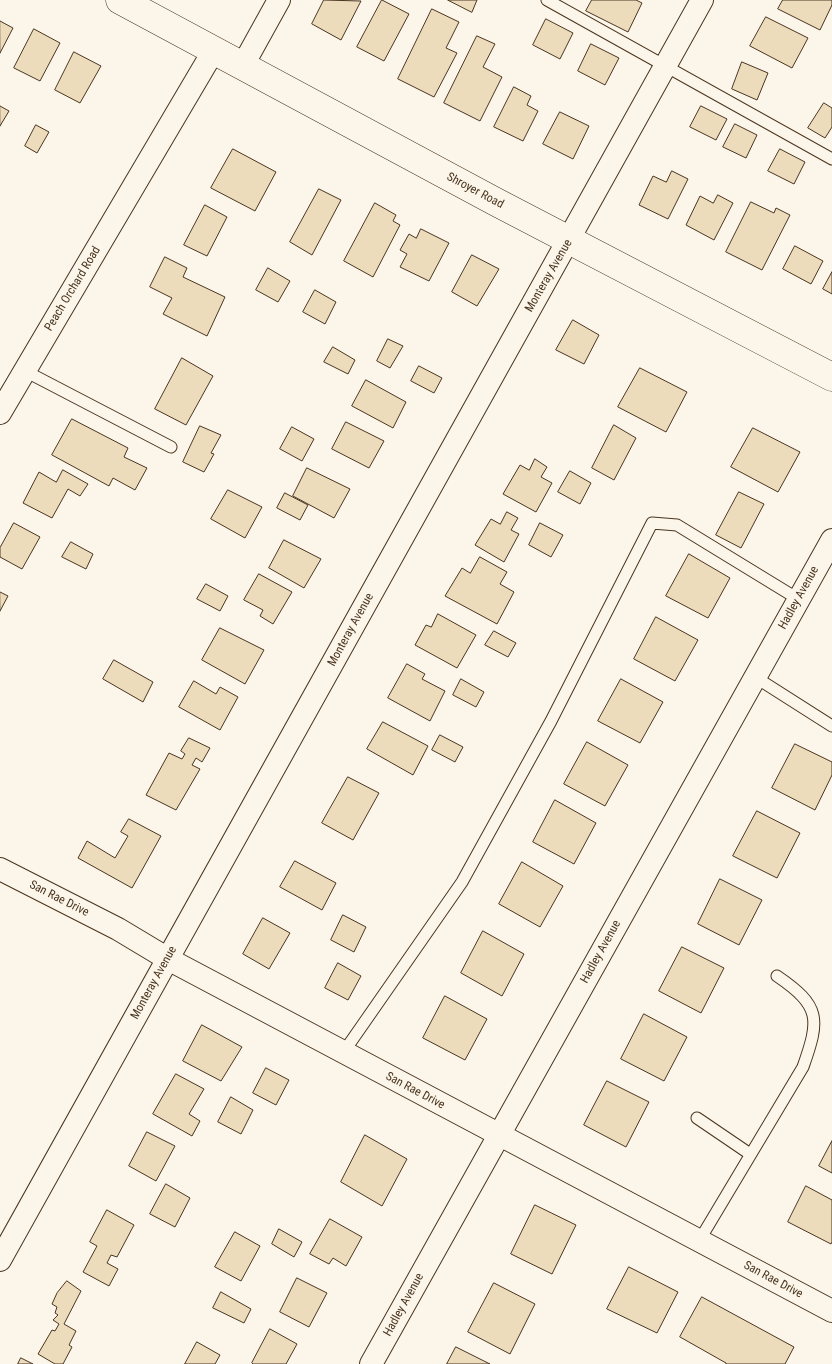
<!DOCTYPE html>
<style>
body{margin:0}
canvas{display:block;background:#fbf6e9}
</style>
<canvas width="832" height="1364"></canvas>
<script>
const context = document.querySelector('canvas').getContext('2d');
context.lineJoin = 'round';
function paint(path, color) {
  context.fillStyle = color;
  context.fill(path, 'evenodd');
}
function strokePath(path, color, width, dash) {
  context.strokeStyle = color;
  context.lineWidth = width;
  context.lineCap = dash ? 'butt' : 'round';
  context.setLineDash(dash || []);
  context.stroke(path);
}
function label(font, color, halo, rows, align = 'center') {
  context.font = font + ' "Roboto Condensed",sans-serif';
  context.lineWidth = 4;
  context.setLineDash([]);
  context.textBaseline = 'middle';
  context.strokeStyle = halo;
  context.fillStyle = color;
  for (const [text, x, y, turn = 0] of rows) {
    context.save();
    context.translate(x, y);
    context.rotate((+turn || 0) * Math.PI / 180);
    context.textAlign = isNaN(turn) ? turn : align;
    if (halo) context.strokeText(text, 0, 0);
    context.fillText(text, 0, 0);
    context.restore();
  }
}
const building = new Path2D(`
 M 324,0 L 361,1 L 341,40 L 312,24 Z
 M 382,0 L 409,14 L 384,61 L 357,47 Z
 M 448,0 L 477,0 L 472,12 Z
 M 592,0 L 636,0 L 642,3 L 628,32 L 586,11 Z
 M 783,0 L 832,0 L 832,5 L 820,30 L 778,9 Z
 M 432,9 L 459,22 L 446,48 L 457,53 L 434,97 L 398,79 Z
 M 766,17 L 808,38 L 792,68 L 750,46 Z
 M 546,19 L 573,33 L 560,59 L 533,45 Z
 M 0,21 L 13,28 L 0,53 Z
 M 34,29 L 60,43 L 40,81 L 14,68 Z
 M 477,36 L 495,44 L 483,67 L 502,77 L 480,121 L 444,103 Z
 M 591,44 L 619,58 L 605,85 L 578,71 Z
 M 74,52 L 101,66 L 80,103 L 55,90 Z
 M 742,62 L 768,73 L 757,100 L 732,89 Z
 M 514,87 L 531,96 L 527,105 L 538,111 L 523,141 L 494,127 Z
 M 824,103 L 832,108 L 832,127 L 825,138 L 808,128 Z
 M 0,106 L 9,111 L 0,126 Z
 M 701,106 L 727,119 L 716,140 L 690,127 Z
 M 560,112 L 589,126 L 573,159 L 543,144 Z
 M 735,124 L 757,135 L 746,158 L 723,147 Z
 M 36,125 L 49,132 L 37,153 L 25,146 Z
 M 233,149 L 276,172 L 255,211 L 211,188 Z
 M 780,149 L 805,162 L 794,184 L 768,171 Z
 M 672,171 L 688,179 L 668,219 L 639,205 L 653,176 L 666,182 Z
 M 319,189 L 341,200 L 312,255 L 290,242 Z
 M 718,195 L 733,203 L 714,240 L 686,225 L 700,196 L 713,203 Z
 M 751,202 L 774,213 L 776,208 L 790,215 L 762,270 L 726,252 Z
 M 375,203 L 396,215 L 393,221 L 400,225 L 373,277 L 344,261 Z
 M 205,205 L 227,217 L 207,256 L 184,245 Z
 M 421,229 L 449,243 L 429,281 L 400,267 L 407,254 L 400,250 L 409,234 L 416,238 Z
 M 795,246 L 823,261 L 811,284 L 783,269 Z
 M 472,255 L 499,269 L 477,306 L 452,292 Z
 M 165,257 L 187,268 L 183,277 L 225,297 L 207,336 L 163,314 L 172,298 L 150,287 Z
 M 268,268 L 290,281 L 278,302 L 256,290 Z
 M 832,272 L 832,294 L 823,289 Z
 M 315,290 L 336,302 L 325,324 L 303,312 Z
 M 573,320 L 599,335 L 584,364 L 556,350 Z
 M 388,339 L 403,346 L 390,368 L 377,361 Z
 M 333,347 L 355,360 L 348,374 L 324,362 Z
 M 182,358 L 213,376 L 186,425 L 155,409 Z
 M 419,366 L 442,378 L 434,393 L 411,381 Z
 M 640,368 L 687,392 L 666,432 L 618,407 Z
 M 366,380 L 406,402 L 393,428 L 352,406 Z
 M 72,419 L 128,448 L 124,457 L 147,468 L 135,490 L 113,478 L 109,486 L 52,455 Z
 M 346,422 L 384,441 L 369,468 L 332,449 Z
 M 614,425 L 636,438 L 614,480 L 592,468 Z
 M 200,426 L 221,435 L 211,453 L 214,454 L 204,472 L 183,462 Z
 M 292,427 L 314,439 L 302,461 L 280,449 Z
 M 753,428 L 800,452 L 778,492 L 731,467 Z
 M 535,459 L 547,467 L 541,477 L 552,483 L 536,512 L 503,494 L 520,465 L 529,470 Z
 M 307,468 L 350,489 L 334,518 L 293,496 Z
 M 63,470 L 88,484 L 80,496 L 68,489 L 52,518 L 23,503 L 39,472 L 56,482 Z
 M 570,471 L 591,483 L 580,504 L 558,492 Z
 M 228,490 L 262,507 L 245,538 L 211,519 Z
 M 739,492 L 764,504 L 741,548 L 716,535 Z
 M 285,493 L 308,505 L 300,520 L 277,508 Z
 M 507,512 L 518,518 L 511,530 L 519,534 L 504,562 L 475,545 L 491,519 L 500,524 Z
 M 14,523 L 40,537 L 22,569 L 0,557 L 0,548 Z
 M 540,523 L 563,535 L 551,557 L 529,545 Z
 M 284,540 L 321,559 L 304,588 L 269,568 Z
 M 71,542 L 93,554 L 86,569 L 62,557 Z
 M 689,554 L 730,578 L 708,618 L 666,596 Z
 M 480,557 L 507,572 L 500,584 L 514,592 L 497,624 L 445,596 L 462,568 L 470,573 Z
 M 259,574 L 292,592 L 273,624 L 260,616 L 263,610 L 244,600 Z
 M 206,584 L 228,596 L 220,611 L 197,599 Z
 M 0,592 L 8,596 L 0,611 Z
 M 438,614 L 476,635 L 457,668 L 415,645 L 426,625 L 431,627 Z
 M 656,617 L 698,640 L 675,681 L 634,659 Z
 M 220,628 L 264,650 L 245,684 L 202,660 Z
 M 494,631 L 516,643 L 508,657 L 485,645 Z
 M 114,660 L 153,682 L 143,702 L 103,679 Z
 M 407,664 L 425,674 L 422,679 L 445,691 L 430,721 L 388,698 Z
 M 461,679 L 484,692 L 476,707 L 453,695 Z
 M 621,679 L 663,702 L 640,743 L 598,721 Z
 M 194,681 L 216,694 L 220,687 L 238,697 L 220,730 L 179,707 Z
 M 383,722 L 428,746 L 413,775 L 367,749 Z
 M 440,735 L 463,747 L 455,762 L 432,750 Z
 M 189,738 L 210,748 L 202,762 L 196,758 L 192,765 L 200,769 L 176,810 L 146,795 L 169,753 L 182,759 L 185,754 L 181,751 Z
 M 587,742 L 628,765 L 605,806 L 564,784 Z
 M 795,744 L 832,762 L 832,775 L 815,810 L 772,788 Z
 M 348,777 L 379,793 L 353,840 L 322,823 Z
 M 555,800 L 596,823 L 574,864 L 533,842 Z
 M 757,811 L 800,833 L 777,878 L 733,856 Z
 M 129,819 L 161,836 L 132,888 L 78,858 L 87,841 L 115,858 L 128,836 L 121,832 Z
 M 295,861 L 336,883 L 322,910 L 280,887 Z
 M 522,862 L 563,886 L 540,927 L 499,904 Z
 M 720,879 L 762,900 L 739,945 L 698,924 Z
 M 343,915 L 366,927 L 354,952 L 331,940 Z
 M 263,918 L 290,933 L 269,969 L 243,954 Z
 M 483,931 L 524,954 L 502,996 L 461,973 Z
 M 682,947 L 724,968 L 701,1013 L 659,991 Z
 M 338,963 L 361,976 L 348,1000 L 325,988 Z
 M 445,996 L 487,1019 L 465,1060 L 423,1038 Z
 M 644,1014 L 687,1037 L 664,1081 L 621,1059 Z
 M 202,1025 L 242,1047 L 221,1081 L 183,1061 Z
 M 266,1068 L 289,1080 L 276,1105 L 253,1093 Z
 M 176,1074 L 204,1089 L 189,1114 L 200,1121 L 192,1136 L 153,1114 Z
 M 607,1081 L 649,1102 L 626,1147 L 584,1125 Z
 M 231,1097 L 253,1110 L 241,1134 L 218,1122 Z
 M 147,1132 L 175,1146 L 156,1181 L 129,1166 Z
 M 365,1135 L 407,1159 L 382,1206 L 341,1182 Z
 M 832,1141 L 832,1173 L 819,1166 Z
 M 166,1184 L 190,1198 L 175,1227 L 150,1214 Z
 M 806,1186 L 832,1200 L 832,1242 L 831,1244 L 788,1222 Z
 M 535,1205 L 576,1225 L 552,1274 L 511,1254 Z
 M 107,1210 L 134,1225 L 117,1257 L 111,1255 L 107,1263 L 118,1269 L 109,1286 L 83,1272 L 97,1246 L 90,1242 Z
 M 330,1219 L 362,1237 L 346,1266 L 333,1258 L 329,1264 L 310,1254 Z
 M 279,1229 L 302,1242 L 294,1257 L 272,1244 Z
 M 235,1232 L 260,1246 L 241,1281 L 215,1267 Z
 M 629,1267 L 678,1292 L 657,1333 L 607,1309 Z
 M 297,1278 L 327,1293 L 309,1327 L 280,1312 Z
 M 67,1281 L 81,1291 L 64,1324 L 76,1331 L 69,1345 L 72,1347 L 63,1364 L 55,1364 L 38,1354 L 52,1330 L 55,1331 L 59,1324 L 53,1320 L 58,1315 L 55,1313 L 57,1307 L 52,1304 L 57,1293 Z
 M 494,1283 L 535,1304 L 510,1354 L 468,1332 Z
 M 221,1292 L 251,1309 L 244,1323 L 213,1308 Z
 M 702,1297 L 794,1347 L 785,1364 L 726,1364 L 726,1363 L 680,1337 Z
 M 270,1329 L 297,1344 L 286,1364 L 253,1364 L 252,1363 Z
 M 197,1342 L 220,1355 L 215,1364 L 185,1364 Z
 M 456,1347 L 490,1364 L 447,1364 Z
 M 21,1358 L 33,1364 L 18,1364 Z`);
paint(building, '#ecdcbc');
strokePath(building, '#4a3520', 1);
const lane = new Path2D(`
 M 547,0 L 832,159
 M 25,371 L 171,447
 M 755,677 L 832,726
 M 343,1053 L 462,882 L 551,721 L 652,523 L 677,525 L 798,599
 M 697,1118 L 750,1154
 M 699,1241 L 803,1067 C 820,1019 821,1006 777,976`);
const street = new Path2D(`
 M 243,65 L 279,0
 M 0,413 L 214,50
 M 0,869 L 118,929 L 168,959 L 832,1311
 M 0,1260 L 702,0
 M 371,1364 L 832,540`);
const secondary = new Path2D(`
 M 120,0 L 496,202 L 832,377`);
strokePath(lane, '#4a3520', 13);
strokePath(street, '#4a3520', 24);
strokePath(secondary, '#4a3520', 29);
strokePath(lane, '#fbf6e9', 11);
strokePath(street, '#fbf6e9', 22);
strokePath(secondary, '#fbf6e9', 28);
label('12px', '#4a3520', '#fbf6e9', [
 ["Shroyer Road",475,191,28],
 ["Monteray Avenue",549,276,-60],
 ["Peach Orchard Road",73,289,-59],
 ["Hadley Avenue",799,598,-61],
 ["Monteray Avenue",351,630,-61],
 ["San Rae Drive",59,899,27],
 ["Hadley Avenue",601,952,-61],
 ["Monteray Avenue",154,983,-61],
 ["San Rae Drive",415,1091,28],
 ["San Rae Drive",773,1280,28],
 ["Hadley Avenue",404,1305,-61]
]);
</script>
